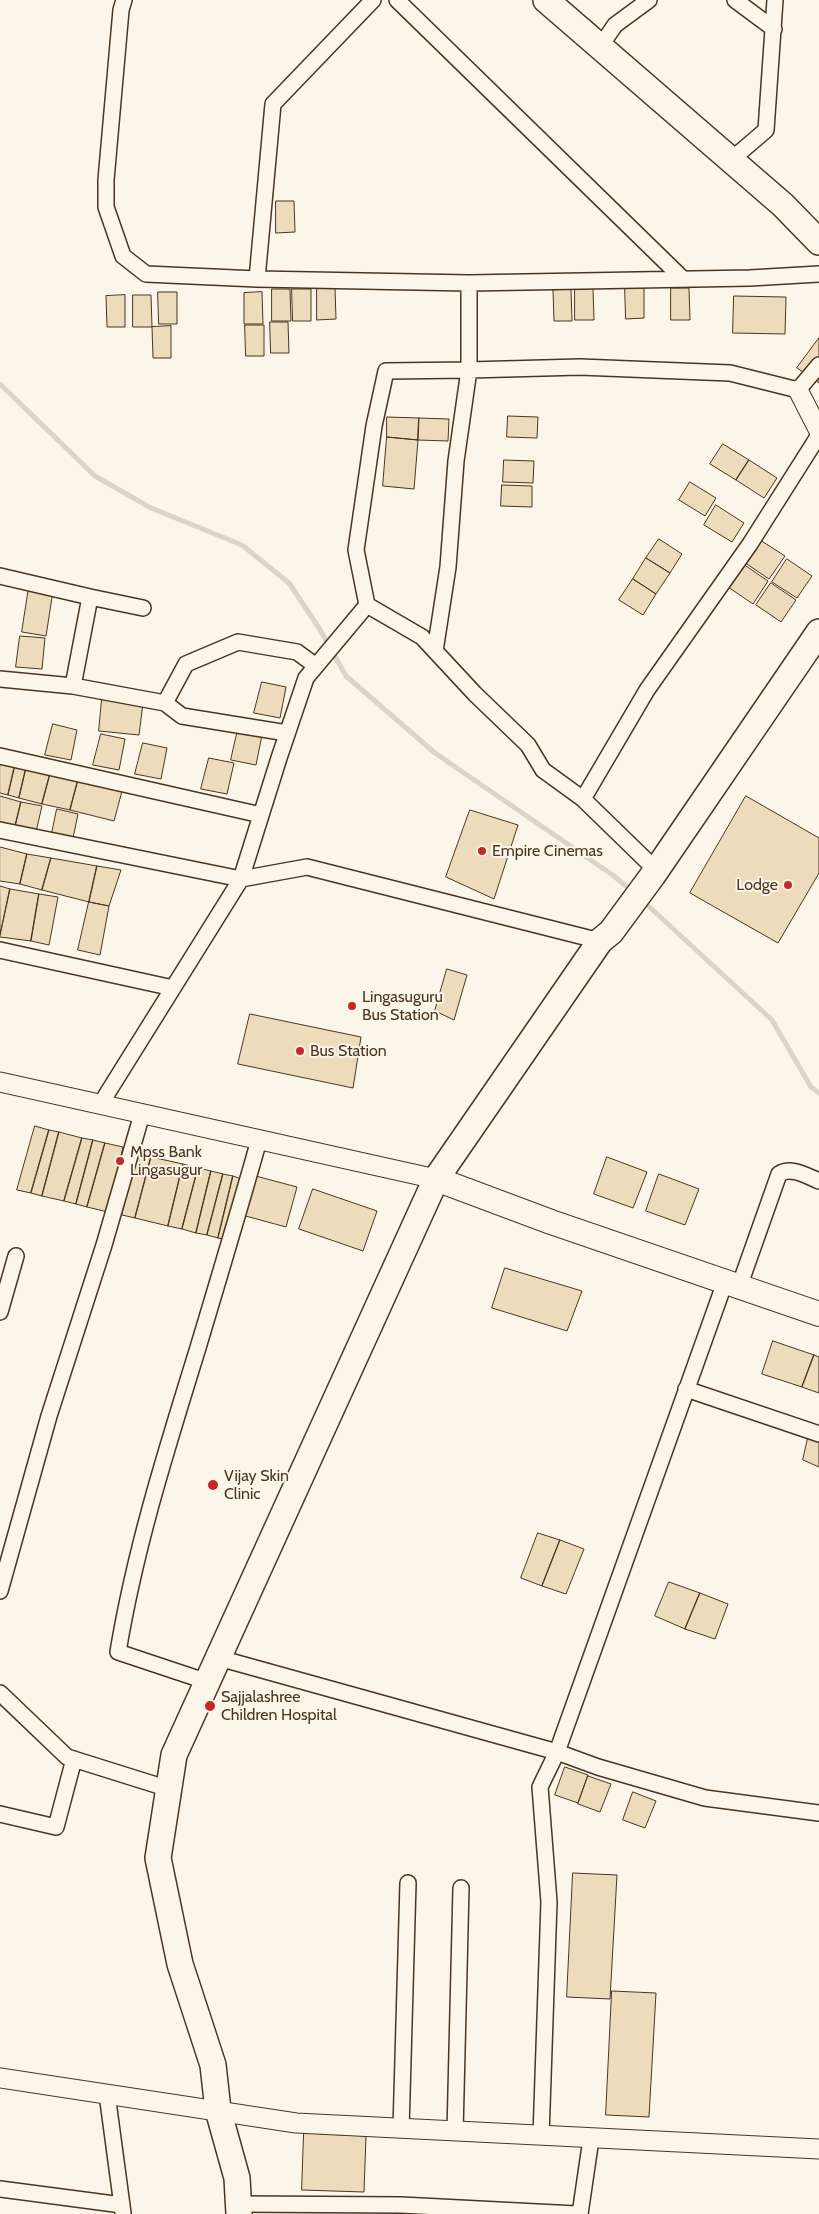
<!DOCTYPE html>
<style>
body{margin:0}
canvas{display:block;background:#fbf6e9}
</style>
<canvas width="819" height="2214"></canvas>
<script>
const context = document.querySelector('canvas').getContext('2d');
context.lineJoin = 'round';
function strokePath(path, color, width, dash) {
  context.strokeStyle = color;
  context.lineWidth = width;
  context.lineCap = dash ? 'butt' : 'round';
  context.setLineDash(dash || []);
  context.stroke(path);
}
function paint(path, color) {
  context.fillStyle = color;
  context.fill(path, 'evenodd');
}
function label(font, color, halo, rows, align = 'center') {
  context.font = font + ' Cabin,sans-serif';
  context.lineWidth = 4;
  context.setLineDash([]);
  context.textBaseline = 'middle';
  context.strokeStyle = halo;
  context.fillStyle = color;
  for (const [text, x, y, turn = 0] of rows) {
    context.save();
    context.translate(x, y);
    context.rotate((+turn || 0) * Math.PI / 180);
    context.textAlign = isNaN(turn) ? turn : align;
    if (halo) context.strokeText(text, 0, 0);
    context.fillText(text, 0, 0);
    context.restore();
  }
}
strokePath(new Path2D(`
 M 0,384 L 95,476 L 151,508 L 242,545 L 289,583 L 319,628 L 346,676 L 435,753 L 614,876 L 633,892
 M 643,901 L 772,1020 L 811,1087 L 819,1093`), '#dcd4c6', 5);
const building = new Path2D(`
 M 276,201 L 294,201 L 295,232 L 276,233 Z
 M 625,287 L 644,287 L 644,318 L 626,319 Z
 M 317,288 L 335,288 L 336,319 L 317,320 Z
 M 575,288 L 593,288 L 594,320 L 575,320 Z
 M 671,288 L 689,288 L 690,320 L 671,320 Z
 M 272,289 L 290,289 L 291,321 L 272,321 Z
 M 292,289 L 311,289 L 311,321 L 293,321 Z
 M 571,289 L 572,321 L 554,321 L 553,290 Z
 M 158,292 L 177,292 L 177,324 L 159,324 Z
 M 262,292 L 263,324 L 244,324 L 244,293 Z
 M 125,295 L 125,327 L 107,327 L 106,296 Z
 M 133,295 L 151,295 L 152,327 L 133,327 Z
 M 734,296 L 786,297 L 785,334 L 733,333 Z
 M 270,322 L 288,322 L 289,353 L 271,353 Z
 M 245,325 L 264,325 L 264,356 L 246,356 Z
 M 171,326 L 171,358 L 153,358 L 152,327 Z
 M 819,338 L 819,383 L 797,368 Z
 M 508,416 L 538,417 L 537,438 L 507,437 Z
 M 387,417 L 419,418 L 418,440 L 387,437 Z
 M 419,418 L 449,419 L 448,441 L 418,440 Z
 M 387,437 L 418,440 L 414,489 L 383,486 Z
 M 723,444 L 749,460 L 736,480 L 710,464 Z
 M 504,460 L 534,461 L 533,483 L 503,482 Z
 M 749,460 L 777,478 L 764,498 L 736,480 Z
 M 690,482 L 716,498 L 705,516 L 679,500 Z
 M 502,485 L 532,486 L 532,507 L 501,506 Z
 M 716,505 L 744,523 L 732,542 L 704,525 Z
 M 659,539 L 682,554 L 670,573 L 646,558 Z
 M 760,540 L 785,556 L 769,579 L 744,562 Z
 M 646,558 L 670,573 L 656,594 L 633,579 Z
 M 787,559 L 812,576 L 797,598 L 772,582 Z
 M 743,564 L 768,581 L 753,604 L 728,587 Z
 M 633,579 L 656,594 L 643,615 L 619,600 Z
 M 771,583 L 796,600 L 781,622 L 756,605 Z
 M 29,587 L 53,591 L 46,636 L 22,632 Z
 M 20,636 L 45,638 L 42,669 L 16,667 Z
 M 262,682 L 286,687 L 280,718 L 254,713 Z
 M 102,699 L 143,703 L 139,735 L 99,731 Z
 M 53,724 L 77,730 L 71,760 L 45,755 Z
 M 238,729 L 262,735 L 256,765 L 231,760 Z
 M 101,734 L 125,739 L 119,770 L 93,765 Z
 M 143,743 L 167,748 L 161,779 L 135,774 Z
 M 209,758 L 234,763 L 227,794 L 201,789 Z
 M 0,761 L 15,765 L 8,795 L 0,793 Z
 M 15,765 L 26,768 L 19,798 L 8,795 Z
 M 26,768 L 50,774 L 42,804 L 19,798 Z
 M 50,774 L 78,780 L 70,810 L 42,804 Z
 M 78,780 L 122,791 L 114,821 L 70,810 Z
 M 0,796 L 21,802 L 14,831 L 0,828 Z
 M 746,796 L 819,838 L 819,873 L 778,943 L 690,893 Z
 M 21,802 L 42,806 L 35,836 L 14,831 Z
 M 57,809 L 78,814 L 72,843 L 51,838 Z
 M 470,810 L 518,825 L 494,899 L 446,877 Z
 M 0,847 L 27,854 L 20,884 L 0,881 Z
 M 27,854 L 51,858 L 42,890 L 20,884 Z
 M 51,858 L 97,866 L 89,902 L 42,890 Z
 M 97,866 L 121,870 L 109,906 L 89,902 Z
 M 0,886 L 10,889 L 0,935 Z
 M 10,889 L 39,894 L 31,941 L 0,937 Z
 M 39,894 L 58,897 L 49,945 L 31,941 Z
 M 89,902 L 109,906 L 100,955 L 78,950 Z
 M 447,969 L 467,975 L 454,1020 L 435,1011 Z
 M 250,1014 L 361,1037 L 353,1088 L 238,1064 Z
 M 35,1126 L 49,1130 L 31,1193 L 17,1190 Z
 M 49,1130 L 59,1132 L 42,1196 L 31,1193 Z
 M 59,1132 L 82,1138 L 64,1201 L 42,1196 Z
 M 82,1138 L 93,1140 L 76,1204 L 64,1201 Z
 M 93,1140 L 105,1143 L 87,1207 L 76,1204 Z
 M 105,1143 L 123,1147 L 108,1212 L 87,1207 Z
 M 137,1153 L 151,1157 L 135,1218 L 122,1215 Z
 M 151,1157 L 183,1164 L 168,1226 L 135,1218 Z
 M 607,1157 L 647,1172 L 633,1208 L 594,1194 Z
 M 183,1164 L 198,1168 L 182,1229 L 168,1226 Z
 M 198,1168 L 211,1171 L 196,1233 L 182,1229 Z
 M 211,1171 L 223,1174 L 207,1235 L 196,1233 Z
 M 223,1174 L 233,1176 L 218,1238 L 207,1235 Z
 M 659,1174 L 699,1189 L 685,1225 L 646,1211 Z
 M 252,1175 L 297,1187 L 286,1227 L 242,1215 Z
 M 233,1176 L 244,1180 L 228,1240 L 218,1238 Z
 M 313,1189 L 377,1211 L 363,1251 L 299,1229 Z
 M 505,1268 L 582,1291 L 567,1331 L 492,1308 Z
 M 773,1341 L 814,1355 L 802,1387 L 762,1374 Z
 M 814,1355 L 819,1357 L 819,1393 L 802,1387 Z
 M 808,1438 L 819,1442 L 819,1467 L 803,1460 Z
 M 538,1533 L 560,1540 L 542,1586 L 521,1578 Z
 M 560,1540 L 584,1549 L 566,1594 L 542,1586 Z
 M 669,1582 L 700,1593 L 685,1629 L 655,1616 Z
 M 700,1593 L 728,1604 L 715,1639 L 685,1629 Z
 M 565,1767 L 588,1775 L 578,1803 L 555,1795 Z
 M 588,1776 L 611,1784 L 600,1812 L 578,1804 Z
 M 633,1792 L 656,1801 L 645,1828 L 623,1820 Z
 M 573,1873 L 617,1875 L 610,1999 L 567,1997 Z
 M 612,1991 L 656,1993 L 649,2117 L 606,2115 Z
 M 304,2133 L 366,2136 L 364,2192 L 302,2190 Z`);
paint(building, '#ecdcbc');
strokePath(building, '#4a3520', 1);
const minor = new Path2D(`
 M 124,0 L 121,10 L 106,180 L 106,207 L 123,256 L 146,274 L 257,279
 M 373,0 L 273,104 L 257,279 L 469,283
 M 397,0 L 683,279
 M 735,0 L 774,29
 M 600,47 L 615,25 L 649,0
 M 731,160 L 766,130 L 775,0
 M 0,576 L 90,597 L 73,686
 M 90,597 L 143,608
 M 435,651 L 448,567 L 456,461 L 469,370 L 580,367 L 730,373 L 798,390 L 819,365
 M 0,679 L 73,686 L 165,703 L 182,716 L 287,733
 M 165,703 L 186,664 L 238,642 L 297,652 L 316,666
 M 0,756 L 261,815
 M 583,799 L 647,690 L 750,544 L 819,435
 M 0,830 L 241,879 L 279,758 L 306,678 L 367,605
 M 655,869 L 583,799 L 543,770 L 528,745 L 475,694 L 422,637 L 367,605 L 356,550 L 374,426 L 386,371 L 469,370 L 469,283 L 750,278 L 819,274
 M 0,950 L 173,988
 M 100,1105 L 241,879 L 307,867 L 600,941
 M 739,1287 L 779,1174 C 791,1166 807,1176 819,1181
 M 0,1312 L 16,1256
 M 686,1389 L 819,1434
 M 0,1591 L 49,1416 L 104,1245 L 142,1114
 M 219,1658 L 557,1752 L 725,1282
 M 208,1682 L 118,1652 C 135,1549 166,1451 197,1351 C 218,1281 239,1211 259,1140
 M 0,1693 L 67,1757 L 169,1789
 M 0,1814 L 56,1827 L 74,1759
 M 107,2094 L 123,2213
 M 401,2129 L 408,1883
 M 455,2132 L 461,1888
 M 541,2136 L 549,1902 L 540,1787 L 557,1752 L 598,1767 L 705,1798 L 819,1813
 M 0,2189 L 122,2205
 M 238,2204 L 401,2205 L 576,2214
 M 580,2214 L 591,2139`);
const tertiary = new Path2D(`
 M 798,390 L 819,431
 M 0,1082 L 436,1179
 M 0,2078 L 296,2123 L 819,2149`);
const primary = new Path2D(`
 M 436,1179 L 551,1222 L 819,1314`);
const trunk = new Path2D(`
 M 546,0 L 783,205 L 819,242
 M 239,2214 L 237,2178 L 218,2110 L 213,2065 L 180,1964 L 158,1858 L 174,1755 L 436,1179 L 600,941 L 611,932 L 653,875 L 819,632`);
strokePath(minor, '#4a3520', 18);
strokePath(tertiary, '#4a3520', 21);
strokePath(primary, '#4a3520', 26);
strokePath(trunk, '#4a3520', 28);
strokePath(minor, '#fbf6e9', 15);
strokePath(tertiary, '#fbf6e9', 19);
strokePath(primary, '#fbf6e9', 24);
strokePath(trunk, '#fbf6e9', 25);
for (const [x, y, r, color] of [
 [482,851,5,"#c62828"],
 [788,885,5,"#c62828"],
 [352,1006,5,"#c62828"],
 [300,1051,5,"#c62828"],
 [120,1161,5,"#c62828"],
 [213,1485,6,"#c62828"],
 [210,1706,6,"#c62828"]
]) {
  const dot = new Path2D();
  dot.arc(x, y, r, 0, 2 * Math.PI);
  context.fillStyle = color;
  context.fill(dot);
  strokePath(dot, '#fbf6e9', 2);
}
label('16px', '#4a3520', '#fbf6e9', [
 ["Empire Cinemas",492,851],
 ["Lodge",778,885,"right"],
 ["Lingasuguru",362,997],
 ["Bus Station",362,1015],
 ["Bus Station",310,1051],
 ["Mpss Bank",130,1152],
 ["Lingasugur",130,1170],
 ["Vijay Skin",224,1476],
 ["Clinic",224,1494],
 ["Sajjalashree",221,1697],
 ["Children Hospital",221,1715]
], 'left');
</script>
